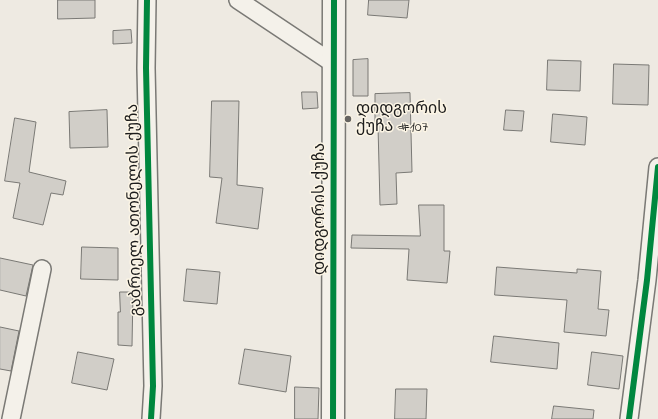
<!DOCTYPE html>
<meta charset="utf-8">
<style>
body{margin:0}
canvas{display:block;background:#eeeae2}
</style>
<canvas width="658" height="419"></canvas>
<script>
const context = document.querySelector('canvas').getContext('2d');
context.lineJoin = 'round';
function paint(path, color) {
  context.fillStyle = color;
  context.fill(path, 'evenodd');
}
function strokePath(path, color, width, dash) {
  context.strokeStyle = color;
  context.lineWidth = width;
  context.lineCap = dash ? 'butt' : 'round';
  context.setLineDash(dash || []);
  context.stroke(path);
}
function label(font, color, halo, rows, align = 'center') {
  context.font = font + ' "Indie Flower","Noto Sans Georgian",sans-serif';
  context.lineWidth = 3;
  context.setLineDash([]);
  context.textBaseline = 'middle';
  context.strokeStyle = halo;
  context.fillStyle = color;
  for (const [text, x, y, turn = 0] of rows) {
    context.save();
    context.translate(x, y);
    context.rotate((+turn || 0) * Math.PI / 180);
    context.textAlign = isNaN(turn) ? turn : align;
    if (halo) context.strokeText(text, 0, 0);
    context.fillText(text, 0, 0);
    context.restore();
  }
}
const building = new Path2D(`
 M 58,0 L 95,0 L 95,18 L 58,19 Z
 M 369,0 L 409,0 L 407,18 L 368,15 Z
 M 131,30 L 132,43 L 113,44 L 113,31 Z
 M 368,59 L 368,96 L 353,96 L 353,60 Z
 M 548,60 L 581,61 L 580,91 L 547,90 Z
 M 614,64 L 649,65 L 648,105 L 613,104 Z
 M 302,92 L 317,92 L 318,108 L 303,109 Z
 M 410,93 L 412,172 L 396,173 L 397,204 L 380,205 L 378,126 L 375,126 L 375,94 Z
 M 212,101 L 239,101 L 237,185 L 263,188 L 258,229 L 216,223 L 222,178 L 210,177 Z
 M 107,110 L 108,147 L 70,148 L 69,112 Z
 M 506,110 L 524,111 L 522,131 L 504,130 Z
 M 553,114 L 587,117 L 585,145 L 551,142 Z
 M 15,118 L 36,122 L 29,172 L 66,181 L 63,195 L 51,193 L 43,225 L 13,218 L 20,183 L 5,181 Z
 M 419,205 L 444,205 L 444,251 L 450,251 L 447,283 L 407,280 L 409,249 L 351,248 L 352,235 L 420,236 Z
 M 82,247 L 118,248 L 118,280 L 81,279 Z
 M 0,258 L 33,265 L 26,296 L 0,290 Z
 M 497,267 L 577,273 L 577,269 L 601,271 L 598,309 L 609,310 L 606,336 L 564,332 L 567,300 L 495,295 Z
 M 187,269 L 220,272 L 217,304 L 184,301 Z
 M 120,292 L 133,292 L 132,346 L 118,345 L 118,312 L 120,312 Z
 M 0,327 L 19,331 L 11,371 L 0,369 Z
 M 494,336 L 559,343 L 557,369 L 491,362 Z
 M 245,349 L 291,356 L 286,392 L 239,384 Z
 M 78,352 L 114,359 L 107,390 L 72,383 Z
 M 592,352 L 623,356 L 619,389 L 588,385 Z
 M 295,387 L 319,388 L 318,419 L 295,419 Z
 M 396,389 L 427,389 L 426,419 L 395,419 Z
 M 554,406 L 594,410 L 593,419 L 552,419 Z`);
paint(building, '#d1cec8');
strokePath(building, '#7a7975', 1);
const street = new Path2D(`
 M 147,0 L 146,68 L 153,386 L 151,419
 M 238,0 L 334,64
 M 11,419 L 42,269
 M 629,419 L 647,280 L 658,167`);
const secondary = new Path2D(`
 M 333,419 L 334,0`);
strokePath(street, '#7a7975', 20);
strokePath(secondary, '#7a7975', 25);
strokePath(street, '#f4f1ea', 17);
strokePath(secondary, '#f4f1ea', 22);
strokePath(new Path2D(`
 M 147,0 L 146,68 L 153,386 L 151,419
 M 333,419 L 334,0
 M 629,419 L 647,280 L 658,167`), '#00873e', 6);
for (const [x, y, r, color] of [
 [348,119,4,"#666461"]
]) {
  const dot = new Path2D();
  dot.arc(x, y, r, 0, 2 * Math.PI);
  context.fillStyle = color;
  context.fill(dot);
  strokePath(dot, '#fcf5e5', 1.5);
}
label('16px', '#1c1c1c', '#fcf5e5', [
 ["დიდგორის",356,110],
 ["ქუჩა #107",356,128]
], 'left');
label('16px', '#1c1c1c', '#fcf5e5', [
 ["დიდგორის ქუჩა",321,209,-90],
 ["გაბრიელ ათონელის ქუჩა",136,210,-91]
]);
</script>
